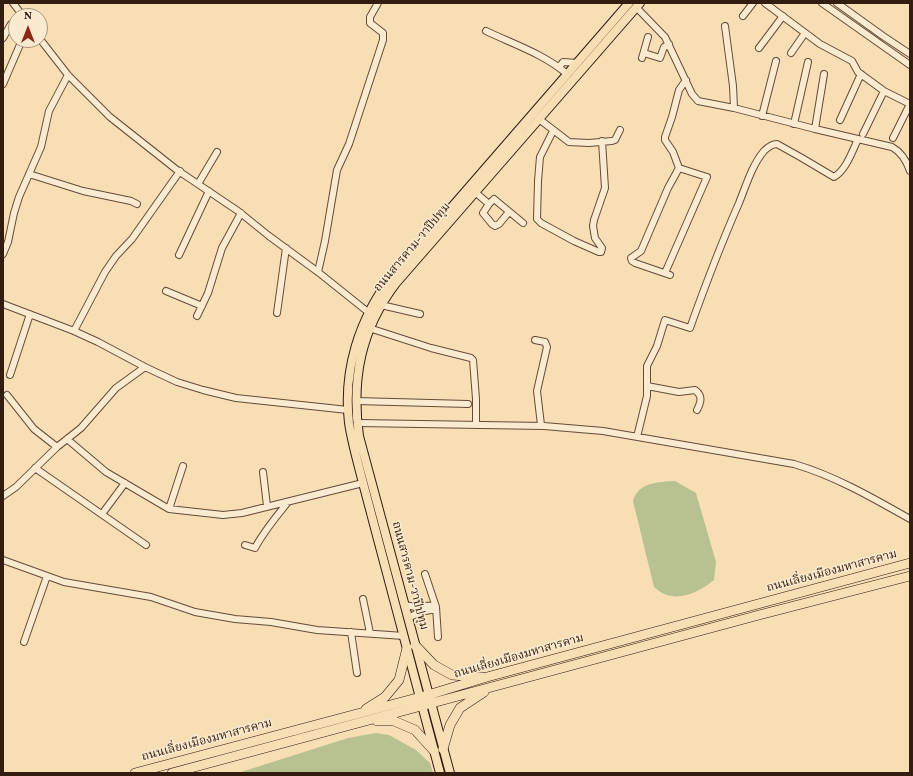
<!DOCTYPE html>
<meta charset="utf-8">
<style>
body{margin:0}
#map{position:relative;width:913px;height:776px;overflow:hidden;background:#f7deb5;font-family:Vollkorn,serif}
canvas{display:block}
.frame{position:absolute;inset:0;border:4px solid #331c10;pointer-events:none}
.north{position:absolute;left:8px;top:8px;width:40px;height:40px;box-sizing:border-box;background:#faeacf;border:1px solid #aa9883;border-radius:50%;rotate:0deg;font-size:11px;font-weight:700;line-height:16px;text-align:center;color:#331c10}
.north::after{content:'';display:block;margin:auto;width:14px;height:18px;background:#8f2418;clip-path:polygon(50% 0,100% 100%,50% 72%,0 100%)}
</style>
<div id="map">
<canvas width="913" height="776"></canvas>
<div class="frame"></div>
<div class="north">N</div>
</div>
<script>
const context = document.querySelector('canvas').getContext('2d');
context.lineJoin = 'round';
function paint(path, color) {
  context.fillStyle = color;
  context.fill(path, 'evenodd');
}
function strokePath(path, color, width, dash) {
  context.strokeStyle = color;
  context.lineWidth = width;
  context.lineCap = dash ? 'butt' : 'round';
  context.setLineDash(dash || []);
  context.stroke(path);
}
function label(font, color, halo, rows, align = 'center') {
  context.font = font + ' Vollkorn,"Noto Serif Thai",serif';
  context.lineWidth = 3;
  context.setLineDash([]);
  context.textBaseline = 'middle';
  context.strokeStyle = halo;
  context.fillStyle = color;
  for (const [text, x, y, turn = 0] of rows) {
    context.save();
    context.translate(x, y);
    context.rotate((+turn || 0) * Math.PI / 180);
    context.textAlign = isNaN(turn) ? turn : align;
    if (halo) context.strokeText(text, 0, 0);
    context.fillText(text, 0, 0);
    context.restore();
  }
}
paint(new Path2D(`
 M 675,481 L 696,493 L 716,562 L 714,580 C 697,594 673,605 654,587 L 633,501 C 638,482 659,482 675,481 Z
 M 376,733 L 389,735 L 416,750 L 430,763 L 433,773 L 238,773 L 348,738 Z`), '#b8c291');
const minor = new Path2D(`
 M 13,3 L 23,16
 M 765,3 L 820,44 L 852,61 L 858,72 L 884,91 L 910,104
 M 822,3 L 910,65
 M 837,3 L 883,36 L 910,54
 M 636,7 L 665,37 L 692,94 L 698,101 L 734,108 L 815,129 L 892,147 C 901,152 907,162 910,171
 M 743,16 L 753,3
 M 725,26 L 733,86 L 734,108
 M 486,31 C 513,44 544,54 567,74
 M 3,38 L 11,24 L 16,26
 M 40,39 L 68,75 L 110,117 L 177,170 L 238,211 L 269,236 L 318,272 L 368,312
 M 759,48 L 783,16
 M 644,53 L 660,58 L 664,47 L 669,44
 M 791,53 L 805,33
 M 642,58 L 648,37
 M 559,67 L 563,62 L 577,63
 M 3,84 L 22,40
 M 762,116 L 776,61
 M 539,119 L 569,142 L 589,143 L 612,141 L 615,140 L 620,130
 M 840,120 L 861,74
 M 794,124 L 808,62
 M 815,129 L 824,74
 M 553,131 L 540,157 L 538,181 L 537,219 L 541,223 L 574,241 L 599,252 L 601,252 L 602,248 L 595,238 L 593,226 L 594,220 L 605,188 L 602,141
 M 863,134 L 884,91
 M 893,138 L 910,104
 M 29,174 L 83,191 L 131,201 L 137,204
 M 198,184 L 217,152
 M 475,192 L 489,204
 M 509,212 L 499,224 L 495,226 L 492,224 L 483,213 L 489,204 L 494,199 L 523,223
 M 3,254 L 8,242 L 14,213 L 19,197 L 41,147 L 49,111 L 68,75
 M 179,255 L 209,191
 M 318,272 L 325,241 L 337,170 L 349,144 L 383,40 L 383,33 L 370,23 L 370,17 L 378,3
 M 665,273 L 707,177 L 679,168
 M 670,275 L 635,263 L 632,261 L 631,258 L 641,251 L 668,188 L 679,168 L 673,152 L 665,140 L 665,137 L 672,117 L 679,90 L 686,80
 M 166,291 L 202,306
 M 3,304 L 74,331 L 98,342 L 145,367 L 177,382 L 203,390 L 236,398 L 348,410
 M 381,305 L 420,314
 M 277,313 L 286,248
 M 197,316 L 208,293 L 222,248 L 241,213
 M 369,328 L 431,348 L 471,358 L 473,360 L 476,399 L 476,424
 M 74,331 L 105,272 L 116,256 L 132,239 L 180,171
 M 535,340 L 545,342 L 547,347 L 537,391 L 541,425
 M 10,375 L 30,314
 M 647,386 L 679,392 L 695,390 C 703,396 701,402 697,410
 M 7,395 L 34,429 L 57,447
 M 356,401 L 468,404
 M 358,423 L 544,426 L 603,431 L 794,464 C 835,476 873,498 910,519
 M 637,437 L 647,396 L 647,366 L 657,346 L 665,320 L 690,328 C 705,286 721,244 739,203 C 746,186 752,165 764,151 C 768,147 772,144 777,144 L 802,158 L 834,177 C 846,170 852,152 858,139
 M 67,439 L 106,472 L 169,509 L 223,515 L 242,513 L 363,483
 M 35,468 L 146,545
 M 263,472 L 267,506
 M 3,496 L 16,487 L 57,447 L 81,428 L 116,388 L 145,367
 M 169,509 L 183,466
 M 102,514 L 125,483
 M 245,545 L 255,548 C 264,531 276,517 288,502
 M 3,560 L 64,582 L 151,597 L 195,612 L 235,619 L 271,622 L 317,630 L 404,636
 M 425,574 L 436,607 L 438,637
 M 363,599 L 370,633
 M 404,605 L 416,607 L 435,605
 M 408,618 L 420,612 L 436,609
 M 351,632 L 357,673
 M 24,642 L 47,576`);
const major = new Path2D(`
 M 440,773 L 363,483 C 358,463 352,443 349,423 C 343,370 359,320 391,277 L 629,3
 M 450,773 L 359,436 C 351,379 361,329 396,283 L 640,3`);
const highway = new Path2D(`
 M 415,645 L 434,665 L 452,675 L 482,677
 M 366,709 L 385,697 L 399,680 L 407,648
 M 377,721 L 394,721 L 415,730 L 434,751
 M 443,749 L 450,725 L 460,708 L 484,692
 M 135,773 L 428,695 L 487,677 L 910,563
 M 172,773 L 759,615 L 910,576`);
strokePath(minor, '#644c39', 8);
strokePath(major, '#331c10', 10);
strokePath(highway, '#331c10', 10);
strokePath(minor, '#faeacf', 6);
strokePath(major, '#f7deb5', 8);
strokePath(highway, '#f7deb5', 9);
label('12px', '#331c10', '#faeacf', [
 ["ถนนสารคาม-วาปีปทุม",413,248,-50],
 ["ถนนเลี่ยงเมืองมหาสารคาม",832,572,-15],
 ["ถนนสารคาม-วาปีปทุม",409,576,75],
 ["ถนนเลี่ยงเมืองมหาสารคาม",519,657,-16],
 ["ถนนเลี่ยงเมืองมหาสารคาม",207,741,-15]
]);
</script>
